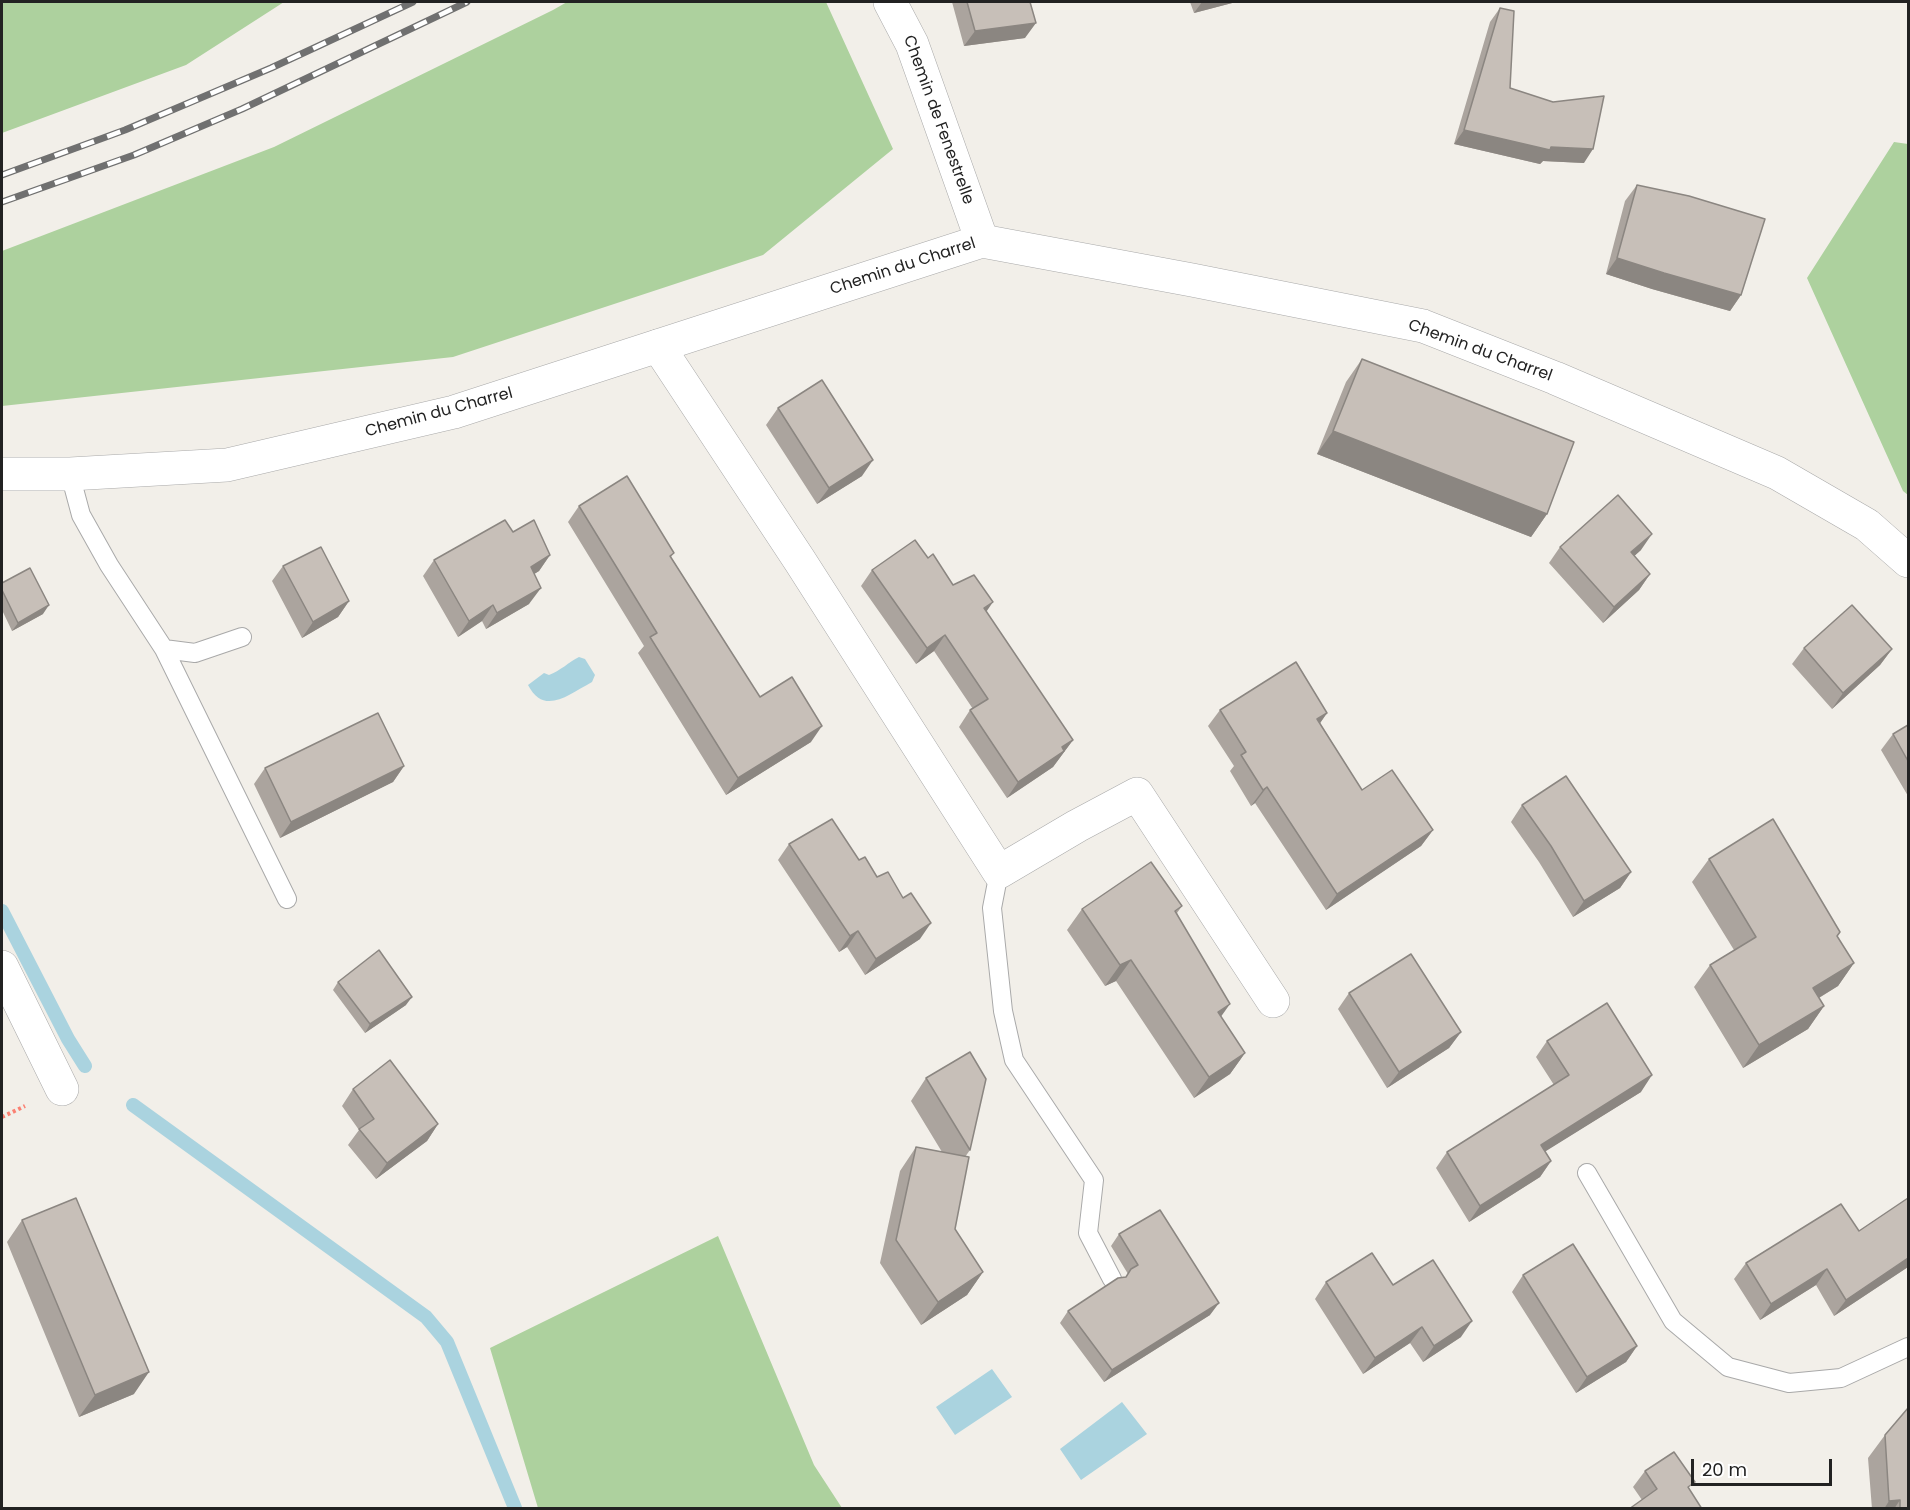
<!DOCTYPE html>
<style>
body{margin:0}
#map{position:relative;width:1910px;height:1510px;overflow:hidden;background:#f2efe9;font-family:Poppins,sans-serif}
canvas{display:block}
.frame{position:absolute;inset:0;border:3px solid #222;pointer-events:none}
.scale{position:absolute;left:1691px;top:1459px;width:141px;height:27px;box-sizing:border-box;border:3px solid #222;border-top:0;padding-left:8px;font-size:18px;line-height:21px;white-space:nowrap;color:#222;-webkit-text-stroke:4px #fff;paint-order:stroke}
</style>
<div id="map">
<canvas width="1910" height="1510"></canvas>
<div class="frame"></div>
<div class="scale">20 m</div>
</div>
<script>
const context = document.querySelector('canvas').getContext('2d');
context.lineJoin = 'round';
function paint(path, color) {
  context.fillStyle = color;
  context.fill(path, 'evenodd');
}
function strokePath(path, color, width, dash) {
  context.strokeStyle = color;
  context.lineWidth = width;
  context.lineCap = dash ? 'butt' : 'round';
  context.setLineDash(dash || []);
  context.stroke(path);
}
function label(font, color, halo, rows, align = 'center') {
  context.font = font + ' Poppins,sans-serif';
  context.lineWidth = 6;
  context.setLineDash([]);
  context.textBaseline = 'middle';
  context.strokeStyle = halo;
  context.fillStyle = color;
  for (const [text, x, y, turn = 0] of rows) {
    context.save();
    context.translate(x, y);
    context.rotate((+turn || 0) * Math.PI / 180);
    context.textAlign = isNaN(turn) ? turn : align;
    if (halo) context.strokeText(text, 0, 0);
    context.fillText(text, 0, 0);
    context.restore();
  }
}
paint(new Path2D(`
 M 2,2 L 284,2 L 186,65 L 2,133 Z
 M 567,2 L 826,2 L 893,149 L 763,255 L 453,357 L 2,406 L 2,251 L 274,147 L 553,10 Z
 M 1894,142 L 1908,144 L 1908,495 L 1903,491 L 1807,278 Z
 M 718,1236 L 814,1465 L 842,1508 L 538,1508 L 490,1348 Z`), '#add19e');
paint(new Path2D(`
 M 579,657 L 585,659 L 595,675 L 592,682 C 568,695 544,716 528,685 L 544,673 L 549,675 C 560,671 569,662 579,657 Z
 M 992,1369 L 1012,1397 L 955,1435 L 936,1407 Z
 M 1122,1402 L 1147,1434 L 1081,1480 L 1060,1449 Z`), '#aad3df');
strokePath(new Path2D(`
 M 2,911 L 68,1039 L 85,1066
 M 133,1105 L 426,1317 L 447,1342 L 515,1508`), '#aad3df', 14);
const service = new Path2D(`
 M 70,474 L 81,515 L 109,565 L 164,649 L 195,653 L 242,637
 M 164,649 L 287,899
 M 999,872 L 992,908 L 1003,1011 L 1014,1060 L 1094,1180 L 1088,1233 L 1112,1279
 M 1587,1173 L 1673,1321 L 1728,1367 L 1789,1383 L 1841,1378 L 1908,1347`);
const minor = new Path2D(`
 M 890,2 L 912,44 L 982,241
 M 658,346 L 800,561 L 999,872 L 1077,826 L 1137,794 L 1273,1001
 M 2,967 L 62,1089`);
const tertiary = new Path2D(`
 M 2,474 L 70,474 L 227,465 L 454,412 L 982,241 L 1192,280 L 1423,326 L 1555,378 L 1777,473 L 1867,525 L 1908,561`);
strokePath(service, '#a9a9a9', 20);
strokePath(minor, '#a9a9a9', 34);
strokePath(tertiary, '#a9a9a9', 34);
strokePath(new Path2D(`
 M 2,1117 L 25,1106`), '#fa8072', 4, [3, 3]);
strokePath(service, '#fff', 18);
strokePath(minor, '#fff', 33);
strokePath(tertiary, '#fff', 33);
const rail = new Path2D(`
 M 2,175 L 125,130 L 271,68 L 413,2
 M 2,202 L 134,155 L 242,109 L 467,2`);
strokePath(rail, '#707070', 7);
strokePath(rail, '#fff', 4.5, [14]);
paint(new Path2D(`
 M 952,2 L 1030,2 L 1025,38 L 964,46 Z
 M 1190,2 L 1236,2 L 1194,13 Z
 M 1500,8 L 1510,88 L 1584,163 L 1543,161 L 1540,164 L 1454,144 L 1490,22 Z
 M 1637,185 L 1741,295 L 1730,311 L 1652,289 L 1606,274 L 1625,201 Z
 M 1362,359 L 1547,514 L 1531,537 L 1317,454 L 1346,382 Z
 M 778,408 L 862,476 L 817,504 L 766,425 Z
 M 579,506 L 674,553 L 671,557 L 760,697 L 811,742 L 726,795 L 638,653 L 644,646 L 568,522 Z
 M 513,532 L 550,555 L 539,571 L 534,574 L 529,604 L 486,629 L 482,621 L 458,637 L 423,576 L 434,560 Z
 M 1560,547 L 1641,550 L 1634,556 L 1650,574 L 1639,590 L 1603,623 L 1549,563 Z
 M 928,558 L 953,585 L 986,612 L 1073,740 L 1053,767 L 1007,798 L 959,727 L 970,710 L 973,709 L 934,651 L 916,664 L 861,586 L 872,570 Z
 M 283,566 L 349,601 L 338,617 L 302,638 L 272,581 Z
 M 2,583 L 43,614 L 12,631 L 2,610 Z
 M 1804,648 L 1892,649 L 1880,665 L 1832,709 L 1792,664 Z
 M 1220,710 L 1327,713 L 1320,723 L 1362,790 L 1433,830 L 1421,846 L 1326,910 L 1255,803 L 1251,806 L 1230,771 L 1234,766 L 1208,726 Z
 M 1908,725 L 1908,796 L 1881,750 L 1893,734 Z
 M 404,766 L 393,782 L 280,838 L 254,784 L 265,768 Z
 M 1522,805 L 1631,872 L 1620,888 L 1573,917 L 1539,862 L 1511,822 Z
 M 789,844 L 859,860 L 877,877 L 920,939 L 865,975 L 847,947 L 839,952 L 778,860 Z
 M 1709,859 L 1837,936 L 1854,963 L 1838,986 L 1819,998 L 1824,1006 L 1808,1029 L 1743,1068 L 1694,987 L 1710,965 L 1734,950 L 1692,882 Z
 M 1182,906 L 1177,913 L 1221,1017 L 1245,1053 L 1230,1074 L 1194,1098 L 1116,981 L 1105,986 L 1067,930 L 1082,909 Z
 M 338,982 L 406,1005 L 365,1033 L 333,990 Z
 M 1349,993 L 1461,1032 L 1449,1048 L 1387,1088 L 1338,1009 Z
 M 1547,1041 L 1641,1092 L 1545,1151 L 1551,1161 L 1540,1177 L 1469,1222 L 1436,1168 L 1447,1152 L 1554,1085 L 1536,1057 Z
 M 926,1078 L 970,1150 L 965,1157 L 955,1229 L 983,1272 L 967,1295 L 921,1325 L 880,1263 L 900,1171 L 916,1147 L 942,1152 L 911,1101 Z
 M 353,1089 L 438,1124 L 427,1141 L 376,1179 L 348,1145 L 359,1130 L 342,1106 Z
 M 1908,1198 L 1908,1267 L 1834,1316 L 1816,1285 L 1760,1320 L 1734,1279 L 1746,1263 L 1859,1231 Z
 M 22,1220 L 134,1394 L 79,1417 L 7,1242 Z
 M 1119,1234 L 1210,1315 L 1104,1382 L 1060,1323 L 1068,1311 L 1126,1277 L 1128,1274 L 1111,1246 Z
 M 1523,1275 L 1637,1346 L 1626,1362 L 1576,1393 L 1512,1292 Z
 M 1326,1282 L 1393,1285 L 1461,1337 L 1423,1362 L 1410,1343 L 1363,1374 L 1315,1299 Z
 M 1885,1435 L 1908,1509 L 1872,1509 L 1868,1458 Z
 M 1645,1471 L 1690,1489 L 1642,1500 L 1633,1487 Z`), '#aba49e');
paint(new Path2D(`
 M 1202,2 L 1236,2 L 1194,13 Z
 M 1036,23 L 1025,38 L 964,46 L 975,31 Z
 M 1464,130 L 1551,147 L 1593,149 L 1584,163 L 1543,161 L 1540,164 L 1454,144 Z
 M 1617,258 L 1741,295 L 1730,311 L 1652,289 L 1606,274 Z
 M 1333,431 L 1547,514 L 1531,537 L 1317,454 Z
 M 873,460 L 862,476 L 817,504 L 829,488 Z
 M 1652,534 L 1641,550 L 1620,569 L 1631,552 Z
 M 550,555 L 539,571 L 520,583 L 531,567 Z
 M 1650,574 L 1639,590 L 1603,623 L 1614,607 Z
 M 541,588 L 529,604 L 486,629 L 497,613 Z
 M 349,601 L 338,617 L 302,638 L 313,622 Z
 M 993,602 L 982,618 L 984,608 Z
 M 49,605 L 43,614 L 12,631 L 18,623 Z
 M 493,605 L 482,621 L 458,637 L 469,621 Z
 M 945,635 L 934,651 L 916,664 L 927,648 Z
 M 1892,649 L 1880,665 L 1832,709 L 1843,693 Z
 M 1327,713 L 1316,729 L 1317,719 Z
 M 822,726 L 811,742 L 726,795 L 738,778 Z
 M 1073,740 L 1053,767 L 1007,798 L 1018,782 L 1062,747 Z
 M 404,766 L 393,782 L 280,838 L 291,822 Z
 M 1267,787 L 1255,803 L 1251,806 L 1263,790 Z
 M 1433,830 L 1421,846 L 1326,910 L 1337,894 Z
 M 1631,872 L 1620,888 L 1573,917 L 1584,901 Z
 M 931,923 L 920,939 L 865,975 L 876,959 Z
 M 858,931 L 847,947 L 839,952 L 850,936 Z
 M 1131,960 L 1116,981 L 1105,986 L 1120,965 Z
 M 1854,963 L 1838,986 L 1797,1011 L 1813,988 Z
 M 412,997 L 406,1005 L 365,1033 L 370,1024 Z
 M 1230,1004 L 1215,1025 L 1218,1012 Z
 M 1824,1006 L 1808,1029 L 1743,1068 L 1759,1045 Z
 M 1461,1032 L 1449,1048 L 1387,1088 L 1399,1072 Z
 M 1245,1053 L 1230,1074 L 1194,1098 L 1209,1077 Z
 M 1652,1075 L 1641,1092 L 1530,1161 L 1541,1145 Z
 M 438,1124 L 427,1141 L 376,1179 L 387,1163 Z
 M 1551,1161 L 1540,1177 L 1469,1222 L 1480,1206 Z
 M 1908,1258 L 1908,1267 L 1834,1316 L 1846,1300 Z
 M 1827,1269 L 1816,1285 L 1760,1320 L 1771,1304 Z
 M 983,1272 L 967,1295 L 921,1325 L 938,1302 Z
 M 1219,1303 L 1210,1315 L 1104,1382 L 1112,1370 Z
 M 1472,1321 L 1461,1337 L 1423,1362 L 1434,1346 Z
 M 1422,1327 L 1410,1343 L 1363,1374 L 1375,1358 Z
 M 1637,1346 L 1626,1362 L 1576,1393 L 1587,1377 Z
 M 149,1372 L 134,1394 L 79,1417 L 95,1395 Z
 M 1900,1500 L 1894,1509 L 1884,1509 L 1889,1501 Z`), '#8b8681');
const building = new Path2D(`
 M 967,2 L 1030,2 L 1036,23 L 975,31 Z
 M 1500,8 L 1514,11 L 1510,88 L 1553,102 L 1604,96 L 1593,149 L 1551,147 L 1550,150 L 1464,130 Z
 M 1637,185 L 1689,196 L 1765,219 L 1741,295 L 1664,273 L 1617,258 Z
 M 1362,359 L 1574,442 L 1547,514 L 1333,431 Z
 M 822,380 L 873,460 L 829,488 L 778,408 Z
 M 627,476 L 674,553 L 670,556 L 760,697 L 792,677 L 822,726 L 738,778 L 650,637 L 657,633 L 579,506 Z
 M 1618,495 L 1652,534 L 1631,552 L 1650,574 L 1614,607 L 1560,547 Z
 M 505,520 L 513,532 L 534,520 L 550,555 L 531,567 L 541,588 L 497,613 L 493,605 L 469,621 L 434,560 Z
 M 915,540 L 928,558 L 933,554 L 953,585 L 974,575 L 993,602 L 984,608 L 1073,740 L 1062,747 L 1064,751 L 1018,782 L 970,710 L 988,699 L 945,635 L 927,648 L 872,570 Z
 M 321,547 L 349,601 L 313,622 L 283,566 Z
 M 30,568 L 49,605 L 18,623 L 2,590 L 2,583 Z
 M 1852,605 L 1892,649 L 1843,693 L 1804,648 Z
 M 1296,662 L 1327,713 L 1317,719 L 1362,790 L 1392,770 L 1433,830 L 1337,894 L 1267,787 L 1263,790 L 1241,755 L 1246,752 L 1220,710 Z
 M 378,713 L 404,766 L 291,822 L 265,768 Z
 M 1908,725 L 1908,761 L 1893,734 Z
 M 1566,776 L 1631,872 L 1584,901 L 1551,846 L 1522,805 Z
 M 832,819 L 859,860 L 865,857 L 877,877 L 888,872 L 903,898 L 911,893 L 931,923 L 876,959 L 858,931 L 850,936 L 789,844 Z
 M 1773,819 L 1840,932 L 1837,936 L 1854,963 L 1813,988 L 1824,1006 L 1759,1045 L 1710,965 L 1756,937 L 1709,859 Z
 M 1151,862 L 1182,906 L 1175,911 L 1230,1004 L 1218,1012 L 1245,1053 L 1209,1077 L 1131,960 L 1120,965 L 1082,909 Z
 M 379,950 L 412,997 L 370,1024 L 338,982 Z
 M 1411,954 L 1461,1032 L 1399,1072 L 1349,993 Z
 M 1607,1003 L 1652,1075 L 1541,1145 L 1551,1161 L 1480,1206 L 1447,1152 L 1569,1075 L 1547,1041 Z
 M 970,1052 L 986,1079 L 970,1150 L 926,1078 Z
 M 390,1060 L 438,1124 L 387,1163 L 359,1129 L 374,1119 L 353,1089 Z
 M 916,1147 L 969,1157 L 955,1229 L 983,1272 L 938,1302 L 896,1240 Z
 M 76,1198 L 149,1372 L 95,1395 L 22,1220 Z
 M 1908,1198 L 1908,1258 L 1846,1300 L 1827,1269 L 1771,1304 L 1746,1263 L 1841,1204 L 1859,1231 Z
 M 1160,1210 L 1219,1303 L 1112,1370 L 1068,1311 L 1118,1278 L 1126,1277 L 1131,1269 L 1138,1265 L 1119,1234 Z
 M 1573,1244 L 1637,1346 L 1587,1377 L 1523,1275 Z
 M 1372,1253 L 1393,1285 L 1433,1260 L 1472,1321 L 1434,1346 L 1422,1327 L 1375,1358 L 1326,1282 Z
 M 1908,1408 L 1908,1509 L 1900,1509 L 1900,1500 L 1889,1501 L 1885,1435 Z
 M 1674,1452 L 1695,1482 L 1688,1487 L 1702,1509 L 1629,1509 L 1657,1489 L 1645,1471 Z`);
paint(building, '#c7bfb8');
strokePath(building, '#8b8681', 1.5);
label('16px', '#222', '#fff', [
 ["Chemin de Fenestrelle",938,120,70],
 ["Chemin du Charrel",903,267,-18],
 ["Chemin du Charrel",1480,351,20],
 ["Chemin du Charrel",439,413,-15]
]);
</script>
